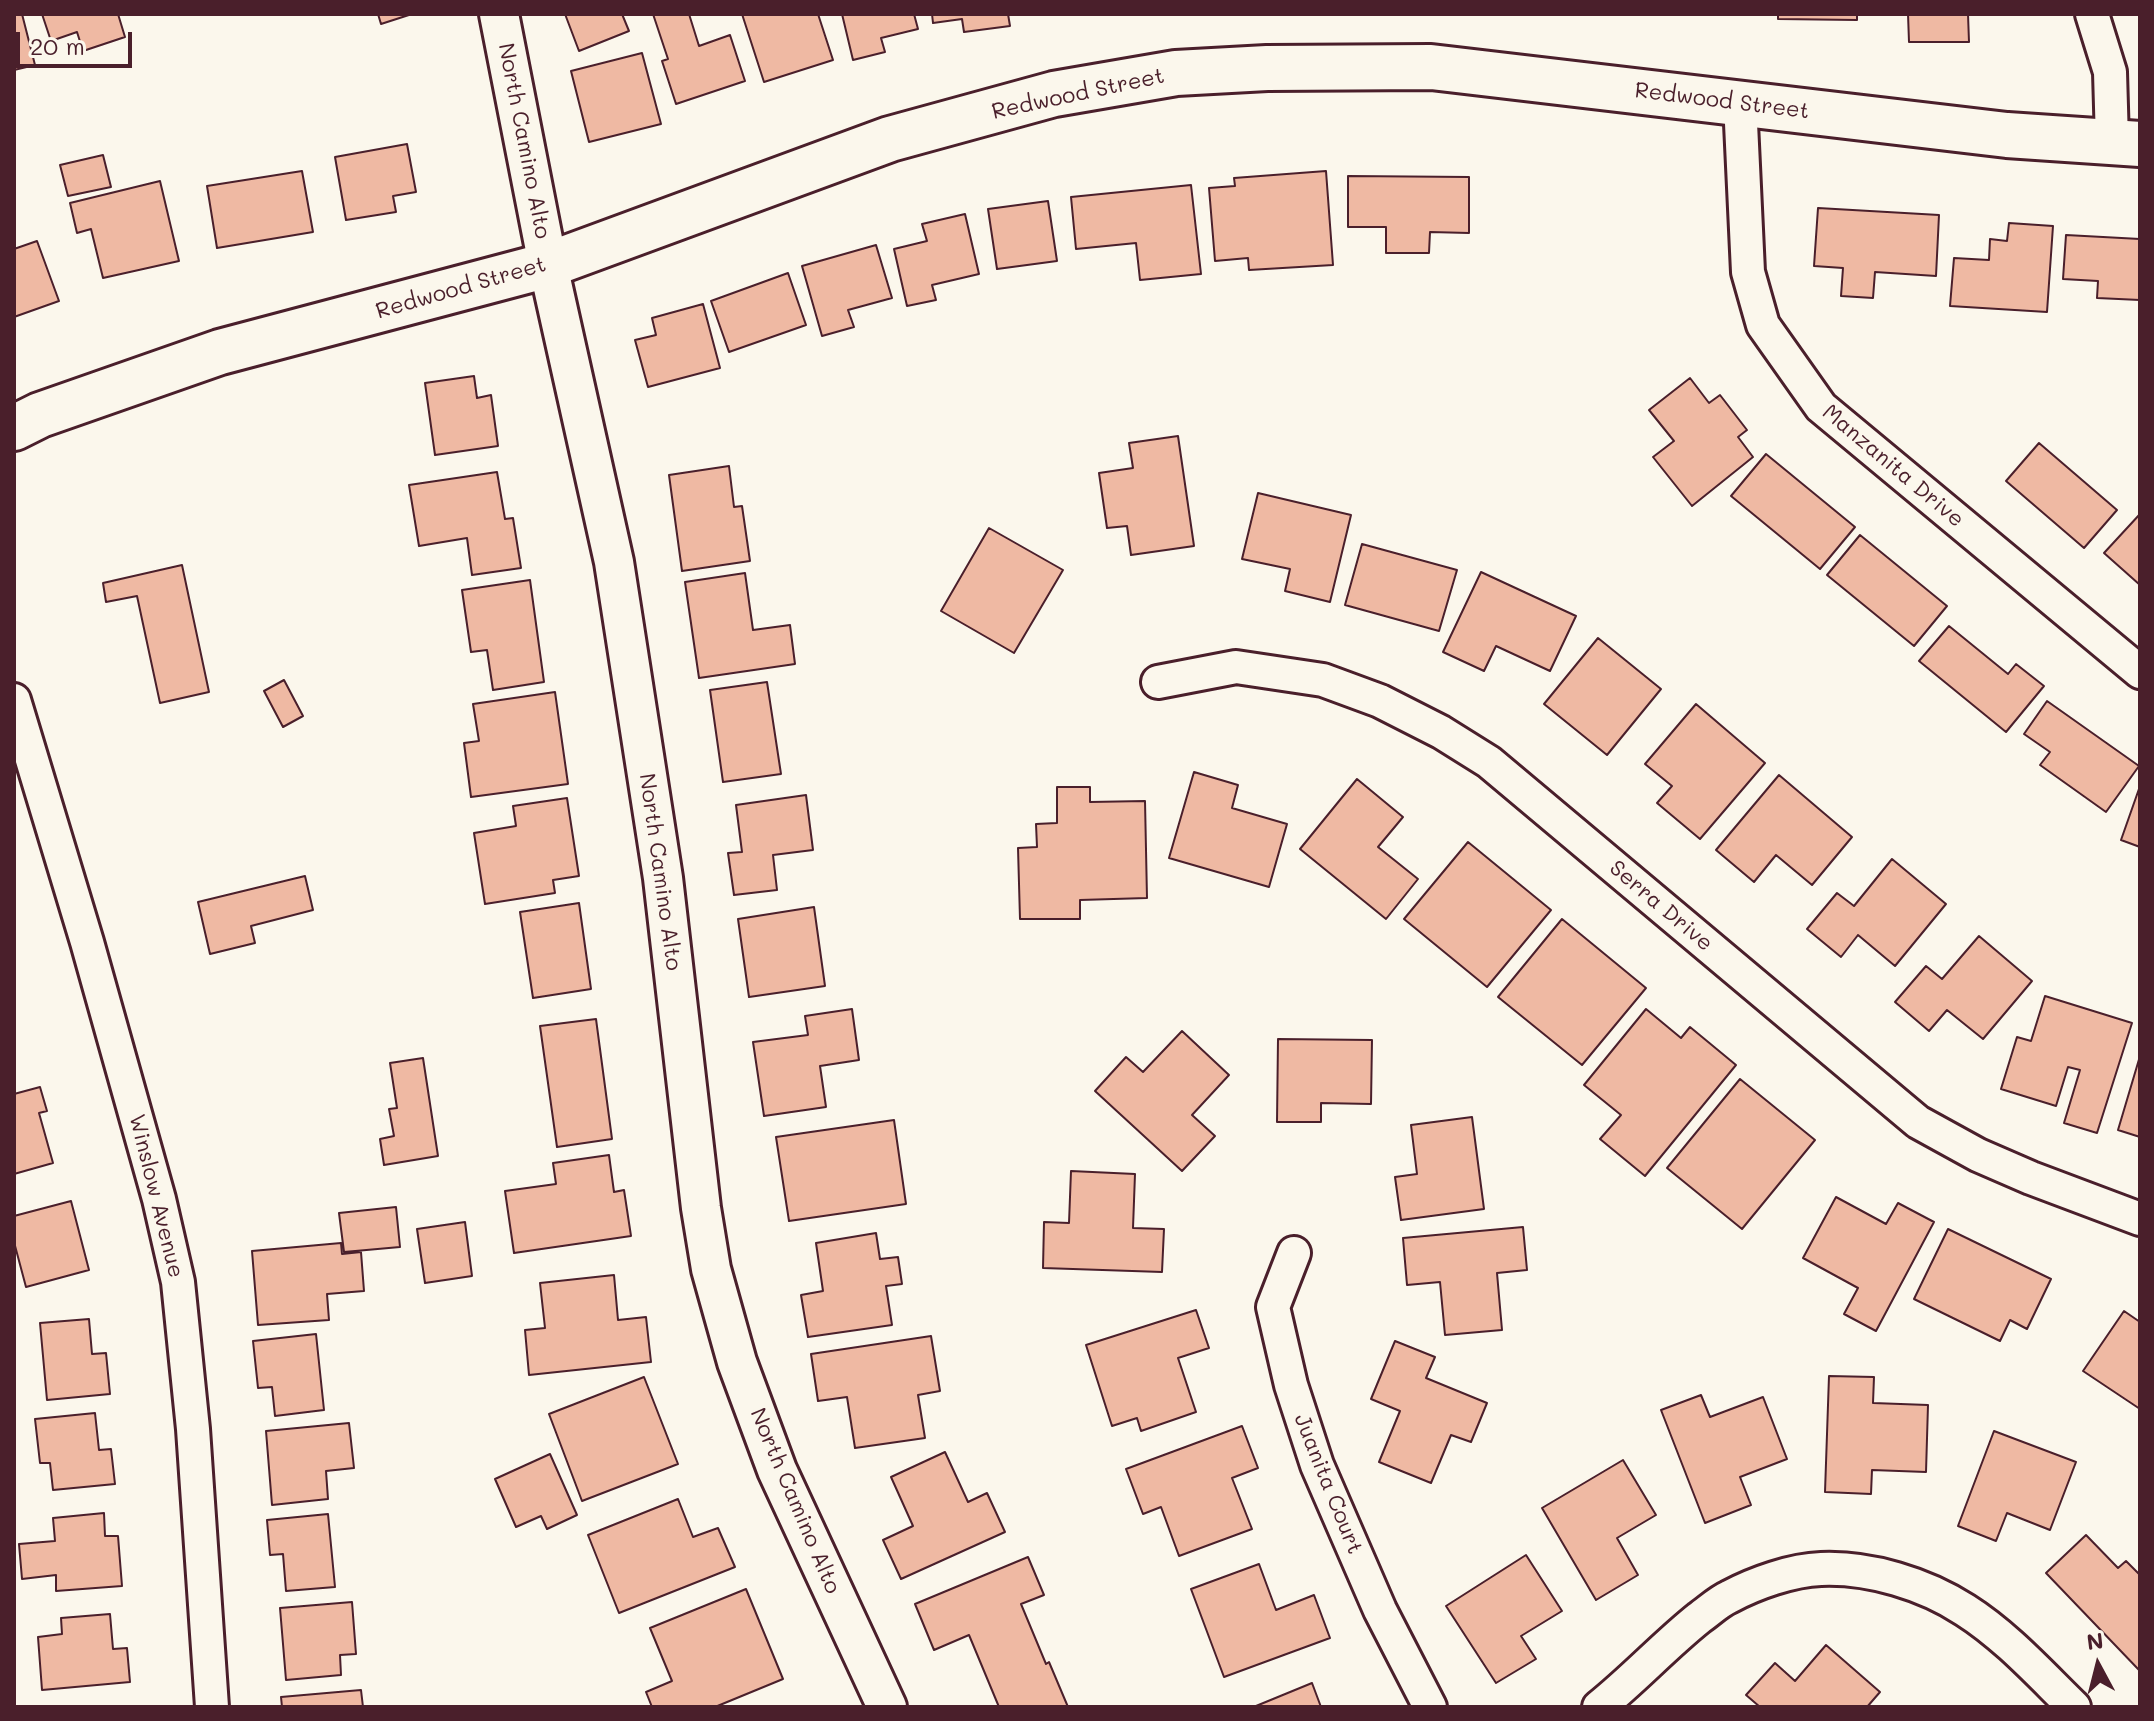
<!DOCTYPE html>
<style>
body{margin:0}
#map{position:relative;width:2154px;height:1721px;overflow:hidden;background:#fbf7ec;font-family:Mali,sans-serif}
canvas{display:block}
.frame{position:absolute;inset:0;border:16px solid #4a1f2b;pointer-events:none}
.north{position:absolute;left:2058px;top:1625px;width:80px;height:80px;-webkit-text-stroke:6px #fbf7ec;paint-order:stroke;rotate:353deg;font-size:22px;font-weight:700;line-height:32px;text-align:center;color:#4a1f2b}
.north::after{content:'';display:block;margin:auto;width:28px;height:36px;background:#4a1f2b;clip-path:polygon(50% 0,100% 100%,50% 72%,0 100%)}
.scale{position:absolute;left:16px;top:32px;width:116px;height:36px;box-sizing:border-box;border:4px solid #4a1f2b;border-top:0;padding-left:10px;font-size:24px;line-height:28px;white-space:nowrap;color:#4a1f2b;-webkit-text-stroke:6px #fbf7ec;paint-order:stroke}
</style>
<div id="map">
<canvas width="2154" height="1721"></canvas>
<div class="frame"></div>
<div class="north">N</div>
<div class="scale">20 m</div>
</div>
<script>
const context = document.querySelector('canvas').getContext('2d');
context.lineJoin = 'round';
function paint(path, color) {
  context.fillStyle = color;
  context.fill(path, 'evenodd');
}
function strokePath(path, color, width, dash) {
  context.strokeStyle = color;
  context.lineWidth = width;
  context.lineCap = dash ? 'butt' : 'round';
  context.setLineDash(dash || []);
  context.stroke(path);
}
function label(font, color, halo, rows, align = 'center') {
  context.font = font + ' Mali,sans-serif';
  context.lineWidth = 6;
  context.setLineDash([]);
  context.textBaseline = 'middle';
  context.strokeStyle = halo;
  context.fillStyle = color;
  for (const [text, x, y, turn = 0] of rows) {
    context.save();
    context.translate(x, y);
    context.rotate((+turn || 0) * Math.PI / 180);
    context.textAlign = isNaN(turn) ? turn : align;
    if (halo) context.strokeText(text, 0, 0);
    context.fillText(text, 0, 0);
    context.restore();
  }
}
const building = new Path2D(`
 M 14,14 L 22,14 L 35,65 L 14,70 Z
 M 42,14 L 118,14 L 125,37 L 83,51 L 77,32 L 51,41 Z
 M 378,14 L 412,14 L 381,24 Z
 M 565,14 L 622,14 L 629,31 L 579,51 Z
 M 653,14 L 689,14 L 699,46 L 730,35 L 745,81 L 676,104 L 662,61 L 668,59 Z
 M 742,14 L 818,14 L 833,60 L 764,82 Z
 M 842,14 L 914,14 L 918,29 L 881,38 L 885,52 L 853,60 Z
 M 932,14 L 1008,14 L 1010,26 L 964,32 L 962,19 L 933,23 Z
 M 1778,14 L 1857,14 L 1857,20 L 1778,19 Z
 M 1908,14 L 1968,14 L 1969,42 L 1909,42 Z
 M 642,53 L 661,124 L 589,142 L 571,71 Z
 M 407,144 L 416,192 L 393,196 L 396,212 L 346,220 L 335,157 Z
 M 103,155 L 111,187 L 68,196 L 60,165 Z
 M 302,171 L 313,232 L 217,248 L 207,186 Z
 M 1326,171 L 1333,265 L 1249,270 L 1248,258 L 1215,261 L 1209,188 L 1235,186 L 1234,178 Z
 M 1348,176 L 1469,177 L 1469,233 L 1430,232 L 1429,253 L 1386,253 L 1386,227 L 1348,227 Z
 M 160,181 L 179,261 L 103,278 L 91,229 L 77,233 L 70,203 Z
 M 1191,185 L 1201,274 L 1140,280 L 1136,243 L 1076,249 L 1071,197 Z
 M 1048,201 L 1057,261 L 997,269 L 988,209 Z
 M 1818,208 L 1939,215 L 1936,276 L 1875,272 L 1873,298 L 1841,296 L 1843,268 L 1814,266 Z
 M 965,214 L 979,274 L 932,285 L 936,300 L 907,306 L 894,249 L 927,241 L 922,224 Z
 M 2009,223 L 2053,226 L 2047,312 L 1950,306 L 1954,258 L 1989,260 L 1990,239 L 2007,241 Z
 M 2066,235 L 2140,239 L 2140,300 L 2097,298 L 2098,281 L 2063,279 Z
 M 37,241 L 59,301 L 14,317 L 14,249 Z
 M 876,245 L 892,298 L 848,310 L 854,327 L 822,336 L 802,266 Z
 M 788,273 L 806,325 L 729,352 L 711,301 Z
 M 703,304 L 720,368 L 648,387 L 635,340 L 656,335 L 652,318 Z
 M 474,376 L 477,398 L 491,395 L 498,446 L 435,455 L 425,383 Z
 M 1690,378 L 1709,403 L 1720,395 L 1747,430 L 1738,437 L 1753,457 L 1692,506 L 1653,457 L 1674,441 L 1649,410 Z
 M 1178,436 L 1194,546 L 1131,555 L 1127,526 L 1107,528 L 1099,473 L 1133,468 L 1129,443 Z
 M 2039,443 L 2117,510 L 2084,548 L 2006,481 Z
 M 1766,454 L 1855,527 L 1820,569 L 1731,496 Z
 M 729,466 L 734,507 L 742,506 L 750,561 L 682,571 L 669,475 Z
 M 497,472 L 505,519 L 513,518 L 521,568 L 472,575 L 467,538 L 419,546 L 409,485 Z
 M 1258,493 L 1351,515 L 1330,602 L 1285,591 L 1290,569 L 1242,559 Z
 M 2140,514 L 2140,585 L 2104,553 Z
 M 989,528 L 1063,570 L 1014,653 L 941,611 Z
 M 1860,535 L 1947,606 L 1914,646 L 1827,575 Z
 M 1362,544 L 1457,570 L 1439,631 L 1345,605 Z
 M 182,565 L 209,692 L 160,703 L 137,596 L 106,602 L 103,583 Z
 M 1481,572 L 1576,616 L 1550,671 L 1496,646 L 1484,671 L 1443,652 Z
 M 745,573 L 753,630 L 790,625 L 795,664 L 699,678 L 685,582 Z
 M 530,580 L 544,682 L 493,690 L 487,650 L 471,652 L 462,590 Z
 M 1949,626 L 2008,674 L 2016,664 L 2044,686 L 2006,732 L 1919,661 Z
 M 1598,638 L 1661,689 L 1607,755 L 1544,704 Z
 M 284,680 L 303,716 L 283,727 L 264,691 Z
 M 767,682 L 781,774 L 723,782 L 710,690 Z
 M 555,692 L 568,784 L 471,797 L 464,743 L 479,741 L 473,704 Z
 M 2047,701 L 2139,766 L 2106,812 L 2040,765 L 2050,752 L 2024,734 Z
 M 1696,704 L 1765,763 L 1700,839 L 1657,803 L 1672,786 L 1645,764 Z
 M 1194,772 L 1238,785 L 1232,808 L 1287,824 L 1269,887 L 1169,858 Z
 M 1779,775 L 1852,837 L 1812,885 L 1776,855 L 1754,882 L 1716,850 Z
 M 1357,779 L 1403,817 L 1378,847 L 1418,879 L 1386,919 L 1300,849 Z
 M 2140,786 L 2140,847 L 2121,840 Z
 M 1057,787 L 1090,787 L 1090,802 L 1145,801 L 1147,898 L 1080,900 L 1080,919 L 1020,919 L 1018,848 L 1037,847 L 1036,824 L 1057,823 Z
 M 806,795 L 813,850 L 773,855 L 777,890 L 734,895 L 728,853 L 742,852 L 736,805 Z
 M 567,798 L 579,876 L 553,880 L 555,893 L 485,904 L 474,833 L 516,826 L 513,806 Z
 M 1468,842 L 1551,910 L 1487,987 L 1404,919 Z
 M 1892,859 L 1946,904 L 1895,966 L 1858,935 L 1841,957 L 1807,929 L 1837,893 L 1854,906 Z
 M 305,876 L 313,910 L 251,926 L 255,943 L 210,954 L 198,902 Z
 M 579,903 L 591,989 L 533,998 L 520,912 Z
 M 814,907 L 825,986 L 749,997 L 738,919 Z
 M 1562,919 L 1646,988 L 1582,1065 L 1498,997 Z
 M 1979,936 L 2032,981 L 1983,1039 L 1947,1010 L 1929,1031 L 1895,1002 L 1926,966 L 1942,979 Z
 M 2045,996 L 2132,1023 L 2097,1133 L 2064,1123 L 2080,1070 L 2068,1067 L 2056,1106 L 2001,1089 L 2017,1037 L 2031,1041 Z
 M 852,1009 L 859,1060 L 820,1066 L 826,1107 L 764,1116 L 753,1042 L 808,1035 L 805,1016 Z
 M 1646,1009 L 1681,1038 L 1690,1027 L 1736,1065 L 1645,1176 L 1600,1139 L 1621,1115 L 1584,1085 Z
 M 596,1019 L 612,1139 L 557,1147 L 540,1026 Z
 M 1182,1031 L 1229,1075 L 1192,1115 L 1215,1136 L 1182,1171 L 1095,1091 L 1126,1057 L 1143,1072 Z
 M 1278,1039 L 1372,1040 L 1371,1104 L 1321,1103 L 1321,1122 L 1277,1122 Z
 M 2140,1056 L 2140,1137 L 2118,1130 Z
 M 423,1058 L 438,1156 L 384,1165 L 380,1139 L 394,1136 L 389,1109 L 397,1108 L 390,1063 Z
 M 1740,1079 L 1815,1140 L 1742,1229 L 1667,1168 Z
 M 40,1087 L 47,1111 L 39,1113 L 53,1163 L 14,1174 L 14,1094 Z
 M 1472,1117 L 1484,1209 L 1401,1220 L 1395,1177 L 1417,1174 L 1411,1125 Z
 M 894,1120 L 906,1204 L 789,1221 L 776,1137 Z
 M 609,1155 L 614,1192 L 624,1190 L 631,1236 L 514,1253 L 505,1191 L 556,1184 L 553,1163 Z
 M 1071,1171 L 1135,1174 L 1133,1228 L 1164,1229 L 1162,1272 L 1043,1268 L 1044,1222 L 1069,1223 Z
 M 1836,1197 L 1886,1224 L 1898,1203 L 1934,1222 L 1876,1331 L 1844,1314 L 1858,1288 L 1803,1258 Z
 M 71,1201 L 89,1270 L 26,1287 L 14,1242 L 14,1216 Z
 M 396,1207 L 400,1247 L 344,1252 L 339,1213 Z
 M 465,1222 L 472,1276 L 425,1283 L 417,1229 Z
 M 1523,1227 L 1527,1270 L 1497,1273 L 1502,1330 L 1445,1335 L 1440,1282 L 1407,1285 L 1403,1238 Z
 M 1948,1229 L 2051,1279 L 2027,1329 L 2010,1320 L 2000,1341 L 1914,1299 Z
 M 876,1233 L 880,1259 L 898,1257 L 902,1284 L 886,1286 L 892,1325 L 808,1337 L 801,1295 L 823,1291 L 816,1243 Z
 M 341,1243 L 342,1254 L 361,1252 L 364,1291 L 327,1294 L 329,1320 L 258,1325 L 252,1251 Z
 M 614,1275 L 618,1320 L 646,1317 L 651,1362 L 529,1375 L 525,1330 L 545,1328 L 540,1283 Z
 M 1196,1310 L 1209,1348 L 1178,1358 L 1196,1412 L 1141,1431 L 1137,1418 L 1112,1426 L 1086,1345 Z
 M 2124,1311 L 2140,1322 L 2140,1409 L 2083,1371 Z
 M 89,1319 L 92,1354 L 106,1353 L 110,1394 L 47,1400 L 40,1323 Z
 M 316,1334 L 324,1410 L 275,1416 L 272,1387 L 258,1388 L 253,1341 Z
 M 931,1336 L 940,1391 L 918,1395 L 925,1438 L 855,1448 L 847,1397 L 818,1401 L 811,1354 Z
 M 1395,1341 L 1435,1357 L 1426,1378 L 1487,1403 L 1471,1442 L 1451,1435 L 1431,1483 L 1379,1462 L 1400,1411 L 1371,1399 Z
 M 1829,1376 L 1874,1377 L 1873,1403 L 1928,1405 L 1926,1472 L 1872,1470 L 1871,1494 L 1825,1492 Z
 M 644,1377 L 678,1464 L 582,1501 L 549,1414 Z
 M 1701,1395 L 1710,1417 L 1763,1397 L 1787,1459 L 1740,1477 L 1751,1505 L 1705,1523 L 1661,1410 Z
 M 95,1413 L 99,1450 L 111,1449 L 115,1484 L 53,1490 L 50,1463 L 40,1463 L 35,1419 Z
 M 349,1423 L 354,1468 L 326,1471 L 328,1499 L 272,1505 L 266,1431 Z
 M 1242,1426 L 1258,1468 L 1232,1478 L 1252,1529 L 1179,1556 L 1161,1507 L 1143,1514 L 1126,1469 Z
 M 1994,1431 L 2076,1462 L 2050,1530 L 2007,1513 L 1996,1541 L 1958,1526 Z
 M 945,1452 L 968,1502 L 987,1493 L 1005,1532 L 901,1579 L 883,1540 L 913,1526 L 891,1477 Z
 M 550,1454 L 577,1515 L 547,1529 L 541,1516 L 516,1527 L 495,1479 Z
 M 1623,1460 L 1656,1515 L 1617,1538 L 1638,1575 L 1596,1600 L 1542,1508 Z
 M 678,1499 L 693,1537 L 718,1528 L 735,1567 L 619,1613 L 588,1535 Z
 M 104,1513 L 105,1536 L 118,1536 L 122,1586 L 56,1591 L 56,1575 L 22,1579 L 19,1544 L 55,1541 L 53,1518 Z
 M 328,1514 L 335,1587 L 286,1591 L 283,1554 L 270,1555 L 267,1520 Z
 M 2086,1535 L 2118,1568 L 2126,1561 L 2140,1575 L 2139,1670 L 2046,1573 Z
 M 1526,1555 L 1562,1611 L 1521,1636 L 1536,1659 L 1496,1683 L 1446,1606 Z
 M 1028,1557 L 1044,1595 L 1021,1604 L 1046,1664 L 1049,1662 L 1068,1707 L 999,1707 L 969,1635 L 934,1650 L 915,1604 Z
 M 1259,1564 L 1276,1610 L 1314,1595 L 1330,1638 L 1224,1677 L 1191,1589 Z
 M 746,1589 L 783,1679 L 715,1707 L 652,1707 L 646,1692 L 672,1681 L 650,1628 Z
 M 352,1602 L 356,1654 L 340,1655 L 341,1675 L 286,1680 L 280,1608 Z
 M 110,1614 L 113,1649 L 127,1648 L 130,1682 L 42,1690 L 38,1637 L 62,1634 L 61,1618 Z
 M 1826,1645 L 1880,1692 L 1867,1707 L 1760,1707 L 1746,1695 L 1775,1663 L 1795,1681 Z
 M 1312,1683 L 1321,1707 L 1257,1707 L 1256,1706 Z
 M 361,1690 L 363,1707 L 282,1707 L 281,1697 Z`);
paint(building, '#efb9a3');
strokePath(building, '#4a1f2b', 2);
const minor = new Path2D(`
 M 2092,14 L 2110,72 L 2112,142
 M 1740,102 L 1748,272 L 1763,325 L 1821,407 L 2140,672
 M 1158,682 L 1236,667 L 1323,680 L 1380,701 L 1441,732 L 1489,762 L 1918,1122 L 1978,1155 L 2031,1178 L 2140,1219
 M 14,700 L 87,942 L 159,1199 L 178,1282 L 193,1429 L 212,1707
 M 1294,1253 L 1273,1307 L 1291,1385 L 1317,1465 L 1380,1610 L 1430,1707
 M 1599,1707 C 1634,1679 1664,1646 1699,1618 C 1709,1611 1718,1602 1729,1597 C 1755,1583 1792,1570 1821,1569 C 1870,1567 1925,1584 1965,1610 C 2006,1636 2040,1674 2074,1707`);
const tertiary = new Path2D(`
 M 499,14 L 548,265 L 614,562 L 663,878 L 701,1208 L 711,1269 L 737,1362 L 777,1470 L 887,1707`);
const secondary = new Path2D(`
 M 14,428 L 40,415 L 220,352 L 548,265 L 890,139 L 1054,94 L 1176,73 L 1267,68 L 1431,67 L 2007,135 L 2140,144`);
strokePath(minor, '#4a1f2b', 38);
strokePath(tertiary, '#4a1f2b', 44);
strokePath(secondary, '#4a1f2b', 50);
strokePath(minor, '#fbf7ec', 32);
strokePath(tertiary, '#fbf7ec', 38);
strokePath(secondary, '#fbf7ec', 44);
label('22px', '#4a1f2b', '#fbf7ec', [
 ["Redwood Street",1078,94,-12],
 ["Redwood Street",1722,101,7],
 ["North Camino Alto",524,141,79],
 ["Redwood Street",461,288,-16],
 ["Manzanita Drive",1893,466,40],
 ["North Camino Alto",660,872,82],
 ["Serra Drive",1661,906,40],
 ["Winslow Avenue",156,1196,76],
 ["Juanita Court",1328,1484,68],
 ["North Camino Alto",795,1501,67]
]);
</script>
